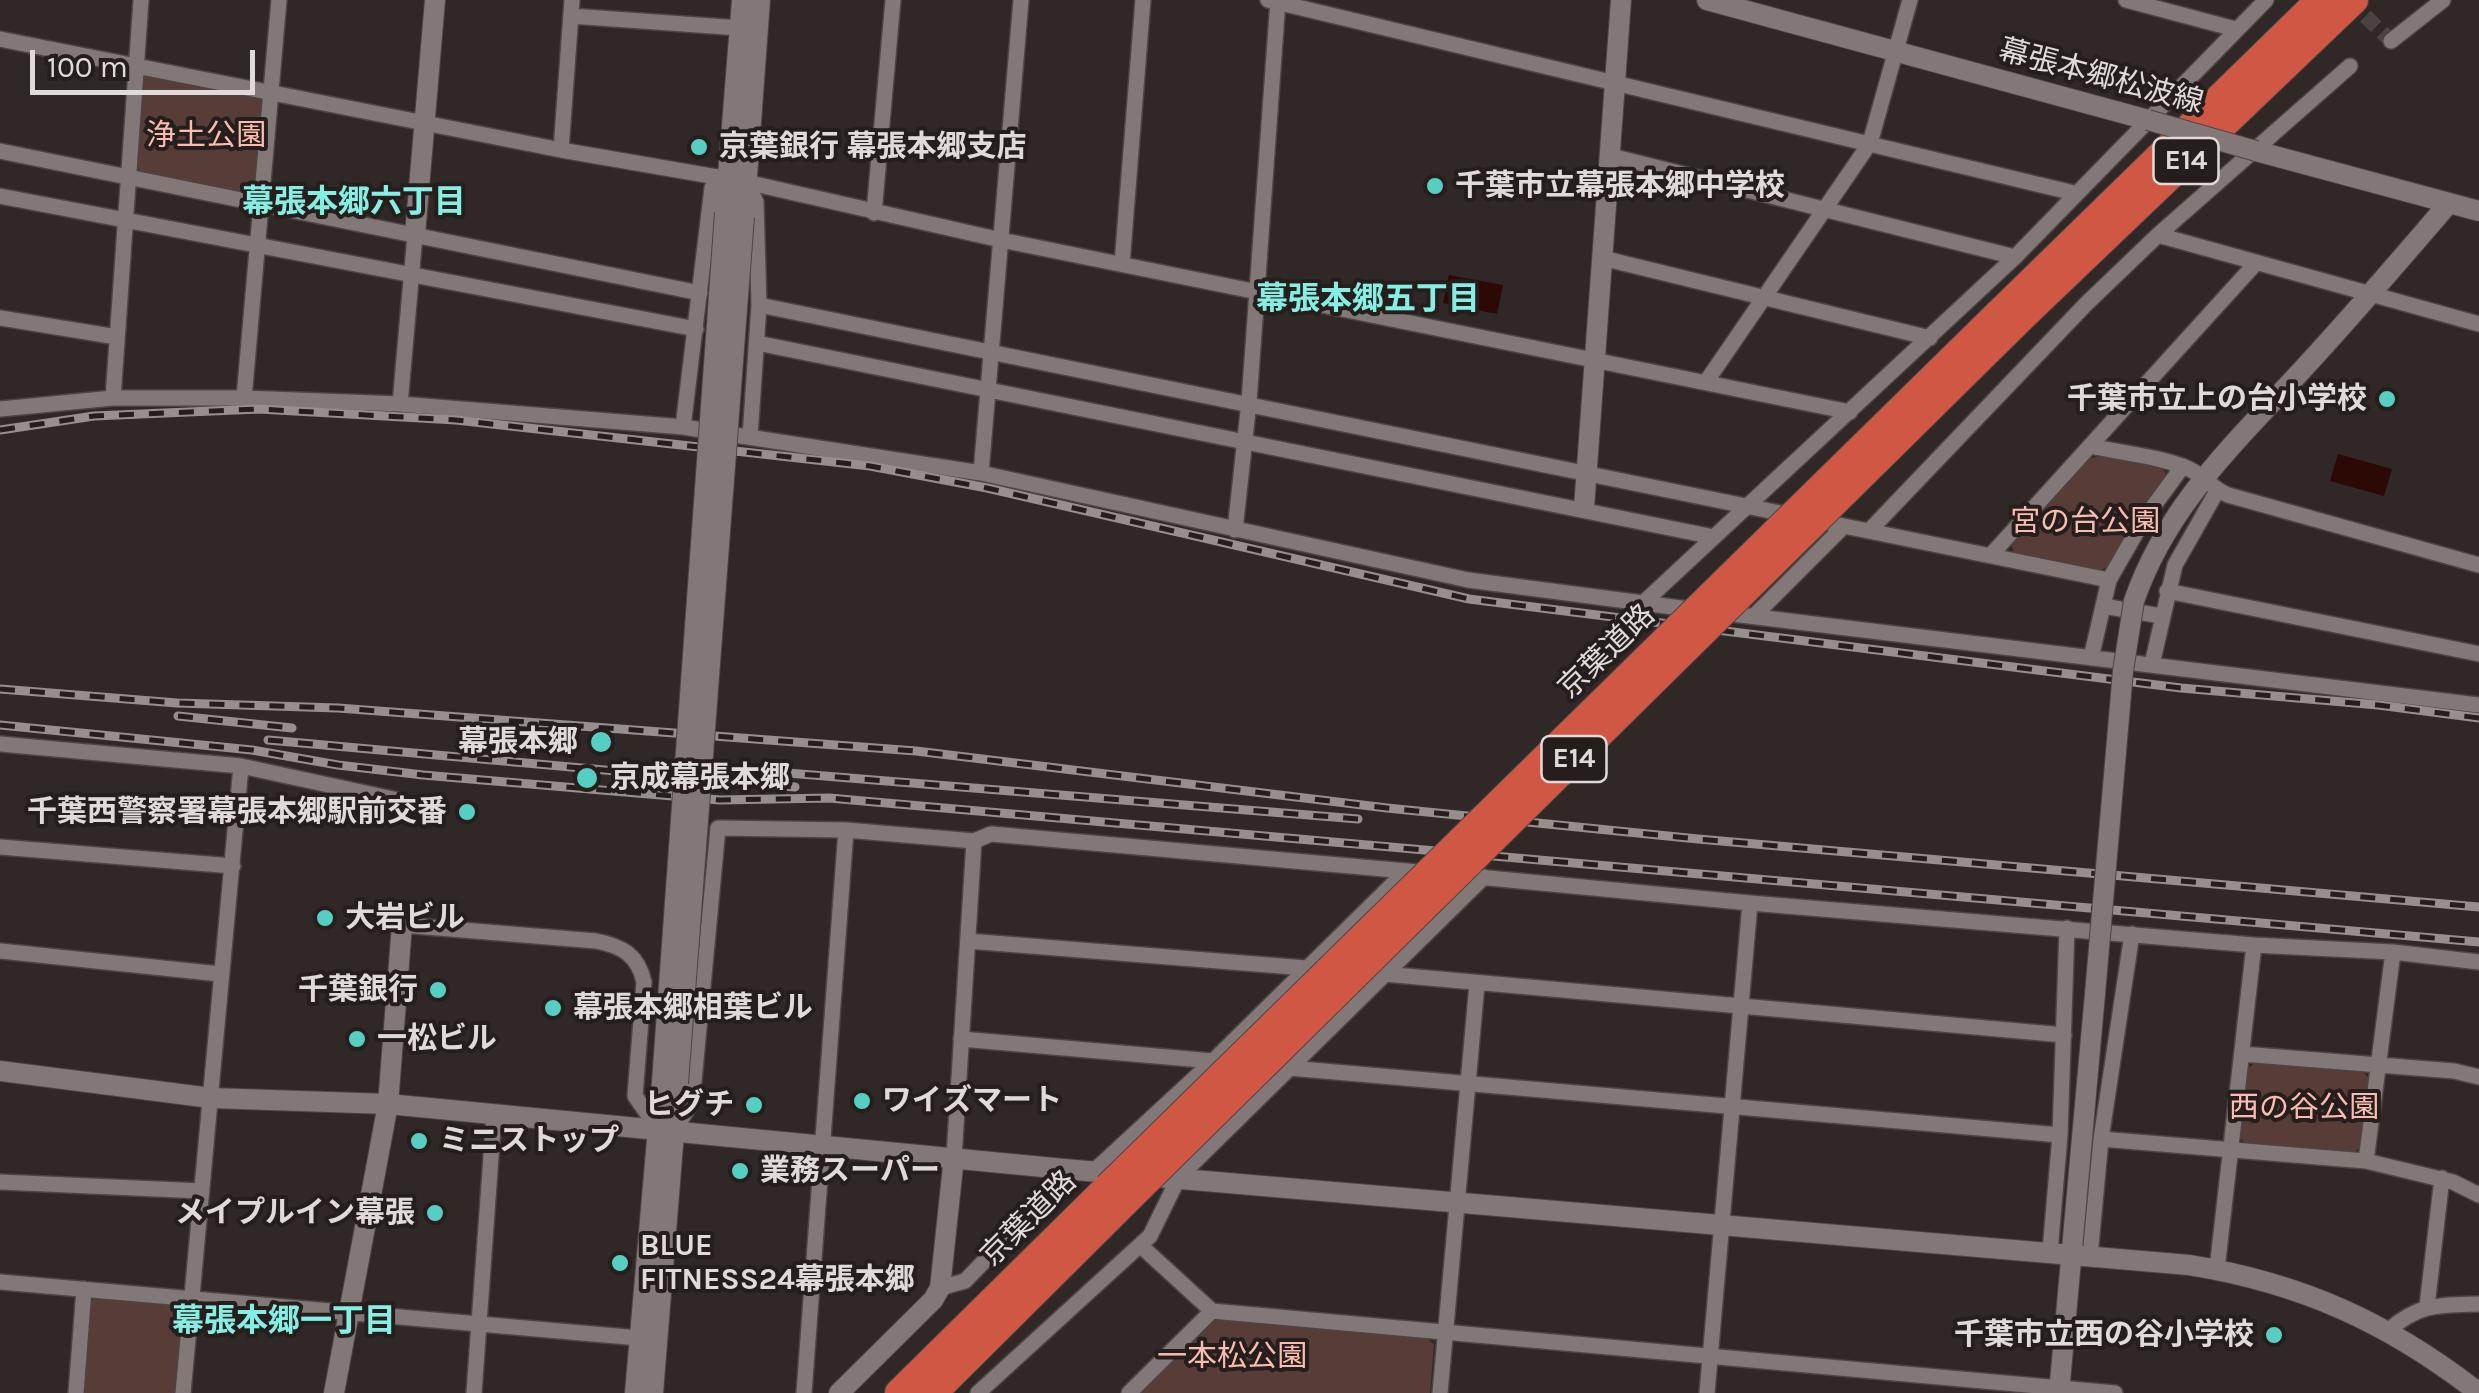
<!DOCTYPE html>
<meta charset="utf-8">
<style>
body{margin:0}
#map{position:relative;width:2479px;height:1393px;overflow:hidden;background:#302826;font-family:Karla,sans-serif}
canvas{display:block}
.scale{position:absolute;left:30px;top:50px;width:225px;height:45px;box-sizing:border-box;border:5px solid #e0dad9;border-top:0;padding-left:12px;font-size:30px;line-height:35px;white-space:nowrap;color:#e0dad9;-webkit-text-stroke:8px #261e1d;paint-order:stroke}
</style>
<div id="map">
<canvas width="2479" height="1393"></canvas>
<div class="scale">100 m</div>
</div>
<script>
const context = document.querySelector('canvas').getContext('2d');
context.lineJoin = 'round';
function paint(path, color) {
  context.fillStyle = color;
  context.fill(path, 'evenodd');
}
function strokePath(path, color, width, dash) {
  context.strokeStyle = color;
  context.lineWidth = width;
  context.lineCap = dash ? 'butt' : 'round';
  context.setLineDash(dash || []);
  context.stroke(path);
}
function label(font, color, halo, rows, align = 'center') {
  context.font = font + ' Karla,"Noto Sans JP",sans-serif';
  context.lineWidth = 8;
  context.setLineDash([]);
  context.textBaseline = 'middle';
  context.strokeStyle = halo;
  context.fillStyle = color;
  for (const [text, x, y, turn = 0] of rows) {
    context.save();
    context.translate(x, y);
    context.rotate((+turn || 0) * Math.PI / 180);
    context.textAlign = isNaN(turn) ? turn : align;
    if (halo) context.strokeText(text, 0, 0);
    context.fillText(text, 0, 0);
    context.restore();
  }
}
paint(new Path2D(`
 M 148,73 L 258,95 L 265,103 L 256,187 L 247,195 L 144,175 L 135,165 L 140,79 Z
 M 2100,456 L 2163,468 L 2167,477 L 2130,527 L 2109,566 L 2098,571 L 2014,554 L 2011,543 L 2088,459 Z
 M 2256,1062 L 2361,1070 L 2369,1078 L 2361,1147 L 2352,1154 L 2246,1145 L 2239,1136 L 2247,1069 Z
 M 96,1297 L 175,1304 L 183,1312 L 177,1393 L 80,1393 L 87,1304 Z
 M 1219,1319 L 1426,1337 L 1434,1345 L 1430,1393 L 1138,1393 L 1208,1324 Z`), '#583c37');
paint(new Path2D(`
 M 1449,275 L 1503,285 L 1497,314 L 1443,303 Z
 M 2338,454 L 2392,469 L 2384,496 L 2330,481 Z`), '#2d0905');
strokePath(new Path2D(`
 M 2349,0 L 2391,41`), '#4a4341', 15, [15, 8]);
const street = new Path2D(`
 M 1268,0 L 2074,193
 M 2126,0 L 2235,29
 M 571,16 L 740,28
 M 0,39 L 561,150 L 746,182 L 1001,240 L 1850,412
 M 2391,41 L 2443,0
 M 561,150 L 572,0
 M 0,151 L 700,293
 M 1611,156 L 2015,257
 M 748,185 L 756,202 L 759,305 L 750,437
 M 0,196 L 696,329
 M 874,213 L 893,0
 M 2158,235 L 2479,324
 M 1602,258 L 1930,338
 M 1122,264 L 1143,0
 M 759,305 L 2109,580
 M 0,318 L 117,337
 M 757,343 L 1714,537
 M 1706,382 L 1870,143 L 1910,0
 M 113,398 L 141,0
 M 244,398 L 279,0
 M 400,404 L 415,235
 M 0,409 L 113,398 L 244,398 L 400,404 L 683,427 L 981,473 L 1468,580 L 1696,610
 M 683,427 L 712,188 L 728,179
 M 2090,446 C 2122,453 2158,456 2187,468 C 2204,475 2212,489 2228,495 L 2479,565
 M 981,473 L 1021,0
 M 1235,530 L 1249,402 L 1278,0
 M 1870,530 L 2086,304 L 2158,235 L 2350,66
 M 1991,555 L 2256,263
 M 2167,591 L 2479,654
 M 1641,605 L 2015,257 L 2266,0
 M 2103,606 L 2161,616
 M 1724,613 L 2479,705
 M 1754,616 L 1843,527
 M 2091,658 L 2109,580 L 2144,519 L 2183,466
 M 2152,664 L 2175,565 L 2217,491
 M 0,744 L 241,766 L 398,800
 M 0,847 L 233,866
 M 1457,875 L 1750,903 L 2254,945 L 2393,952 L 2479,962
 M 402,925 L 596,941 C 622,946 638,955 644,982 L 635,1096 L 658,1129
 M 968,941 L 1306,968
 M 0,951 L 220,974
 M 1384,974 L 2064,1035
 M 961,1039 L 1213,1061
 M 2242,1054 L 2454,1071 L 2479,1077
 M 1289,1068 L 2060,1135
 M 677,1126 L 692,1102 L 718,828 L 846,830 L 974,841 L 991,834 L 1429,873
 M 2101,1139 L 2366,1161 L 2453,1182 L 2479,1195
 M 954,1157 L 974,841
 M 2366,1161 L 2393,952
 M 1095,1170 L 1213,1061 L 1406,871
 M 0,1182 L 202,1191
 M 1141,1246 L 1212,1311 L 2115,1393
 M 2050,1252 L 2060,1135 L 2067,928
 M 2090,1256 L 2101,1139 L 2132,934
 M 2217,1269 L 2254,945
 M 0,1282 L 639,1338
 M 940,1288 L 965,1281 L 1063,1180 L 1064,1169
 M 2427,1306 L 2442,1178
 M 2389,1330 C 2420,1303 2440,1305 2479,1304
 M 76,1393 L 84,1289
 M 183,1393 L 241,766
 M 474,1393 L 494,1115
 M 804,1393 L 846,830
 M 978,1393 L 1150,1236 L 1179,1177 L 1484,877
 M 1129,1393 L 1212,1311
 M 1440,1393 L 1477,984
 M 1707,1393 L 1750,903`);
const secondary = new Path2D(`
 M 1707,0 L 2148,120
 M 2256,151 L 2479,211
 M 725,213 L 742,0
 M 744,217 L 760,0
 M 415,235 L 435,0
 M 1584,508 L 1621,0
 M 2134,601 C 2167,505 2236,442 2303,369 C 2353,315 2401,259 2449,203
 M 0,1071 L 211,1098 L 388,1104 L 1064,1169 L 2189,1265 C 2302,1283 2389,1323 2479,1393
 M 334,1393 L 388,1104 L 402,925
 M 635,1393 L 662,1082
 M 653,1393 L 678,1083
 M 839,1393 L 933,1300 L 940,1288 L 954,1157
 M 2059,1393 L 2095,994`);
const highway = new Path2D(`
 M 1998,314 L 2320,0
 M 2018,321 L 2354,0
 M 899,1393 L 1108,1187
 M 933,1393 L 1130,1197`);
strokePath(street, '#4c4544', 18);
strokePath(secondary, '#4c4544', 22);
strokePath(highway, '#4c4544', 30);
strokePath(street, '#827877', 15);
strokePath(secondary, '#827877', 20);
strokePath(highway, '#d15745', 28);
const rail = new Path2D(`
 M 0,430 L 94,416 L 259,409 L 456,420 L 870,466 L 987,488 L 1469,599 L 2181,688 L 2378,705 L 2479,718
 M 0,689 L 177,703 L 338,708 L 916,751 L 1387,808 L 1698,839 L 2479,907
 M 178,716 L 292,728
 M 0,725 L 252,750 L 338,765 L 423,775 L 720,800 L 829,798 L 2479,942
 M 268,740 L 795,787
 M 775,772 L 1358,819`);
strokePath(rail, '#968f8e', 9);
strokePath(rail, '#261e1d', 5, [15]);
const secondaryBridge = new Path2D(`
 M 2148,120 L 2256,151
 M 2095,994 L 2123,671 L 2134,601
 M 662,1082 L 725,213
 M 678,1083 L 744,217`);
const highwayBridge = new Path2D(`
 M 1108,1187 L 1998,314
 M 1130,1197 L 2018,321`);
strokePath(secondaryBridge, '#4c4544', 22, []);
strokePath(highwayBridge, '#4c4544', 30, []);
strokePath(secondaryBridge, '#827877', 20);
strokePath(highwayBridge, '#d15745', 28);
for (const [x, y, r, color] of [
 [699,147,10,"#57cec2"],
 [1435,186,10,"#57cec2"],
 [2387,399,10,"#57cec2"],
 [601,742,12,"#57cec2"],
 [587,778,12,"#57cec2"],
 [467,812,10,"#57cec2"],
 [325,918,10,"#57cec2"],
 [438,990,10,"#57cec2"],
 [553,1008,10,"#57cec2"],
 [357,1039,10,"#57cec2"],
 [862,1101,10,"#57cec2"],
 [754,1105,10,"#57cec2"],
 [419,1141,10,"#57cec2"],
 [740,1171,10,"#57cec2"],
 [435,1213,10,"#57cec2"],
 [620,1263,10,"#57cec2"],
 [2274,1335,10,"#57cec2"]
]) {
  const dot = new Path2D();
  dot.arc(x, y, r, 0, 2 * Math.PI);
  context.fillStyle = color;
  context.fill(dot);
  strokePath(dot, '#261e1d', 4);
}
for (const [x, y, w] of [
 [2186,161,65],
 [1574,759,65]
]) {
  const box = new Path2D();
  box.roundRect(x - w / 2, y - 23, w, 46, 8);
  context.fillStyle = '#261e1d';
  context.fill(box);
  strokePath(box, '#e0dad9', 2.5);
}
label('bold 28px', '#e0dad9', null, [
 ["E14",2186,161],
 ["E14",1574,759]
]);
label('30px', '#e0dad9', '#261e1d', [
 ["幕張本郷松波線",2101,77,15],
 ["京葉道路",1607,652,-44],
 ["京葉道路",1029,1219,-45]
]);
label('30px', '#f9bcb0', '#261e1d', [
 ["浄土公園",206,136],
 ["宮の台公園",2085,522],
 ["西の谷公園",2304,1108],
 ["一本松公園",1232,1357]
]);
label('bold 30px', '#e0dad9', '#261e1d', [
 ["京葉銀行 幕張本郷支店",719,147],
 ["千葉市立幕張本郷中学校",1455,186],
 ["千葉市立上の台小学校",2367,399,"right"],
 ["幕張本郷",578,742,"right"],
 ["京成幕張本郷",610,778],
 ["千葉西警察署幕張本郷駅前交番",447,812,"right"],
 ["大岩ビル",345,918],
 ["千葉銀行",418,990,"right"],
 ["幕張本郷相葉ビル",573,1008],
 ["一松ビル",377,1039],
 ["ワイズマート",882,1101],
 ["ヒグチ",734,1105,"right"],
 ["ミニストップ",439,1141],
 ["業務スーパー",760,1171],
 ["メイプルイン幕張",415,1213,"right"],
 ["BLUE",640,1246],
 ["FITNESS24幕張本郷",640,1280],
 ["千葉市立西の谷小学校",2254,1335,"right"]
], 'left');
label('bold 32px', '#85efe3', '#261e1d', [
 ["幕張本郷六丁目",354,203],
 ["幕張本郷五丁目",1368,300],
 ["幕張本郷一丁目",284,1322]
]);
</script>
